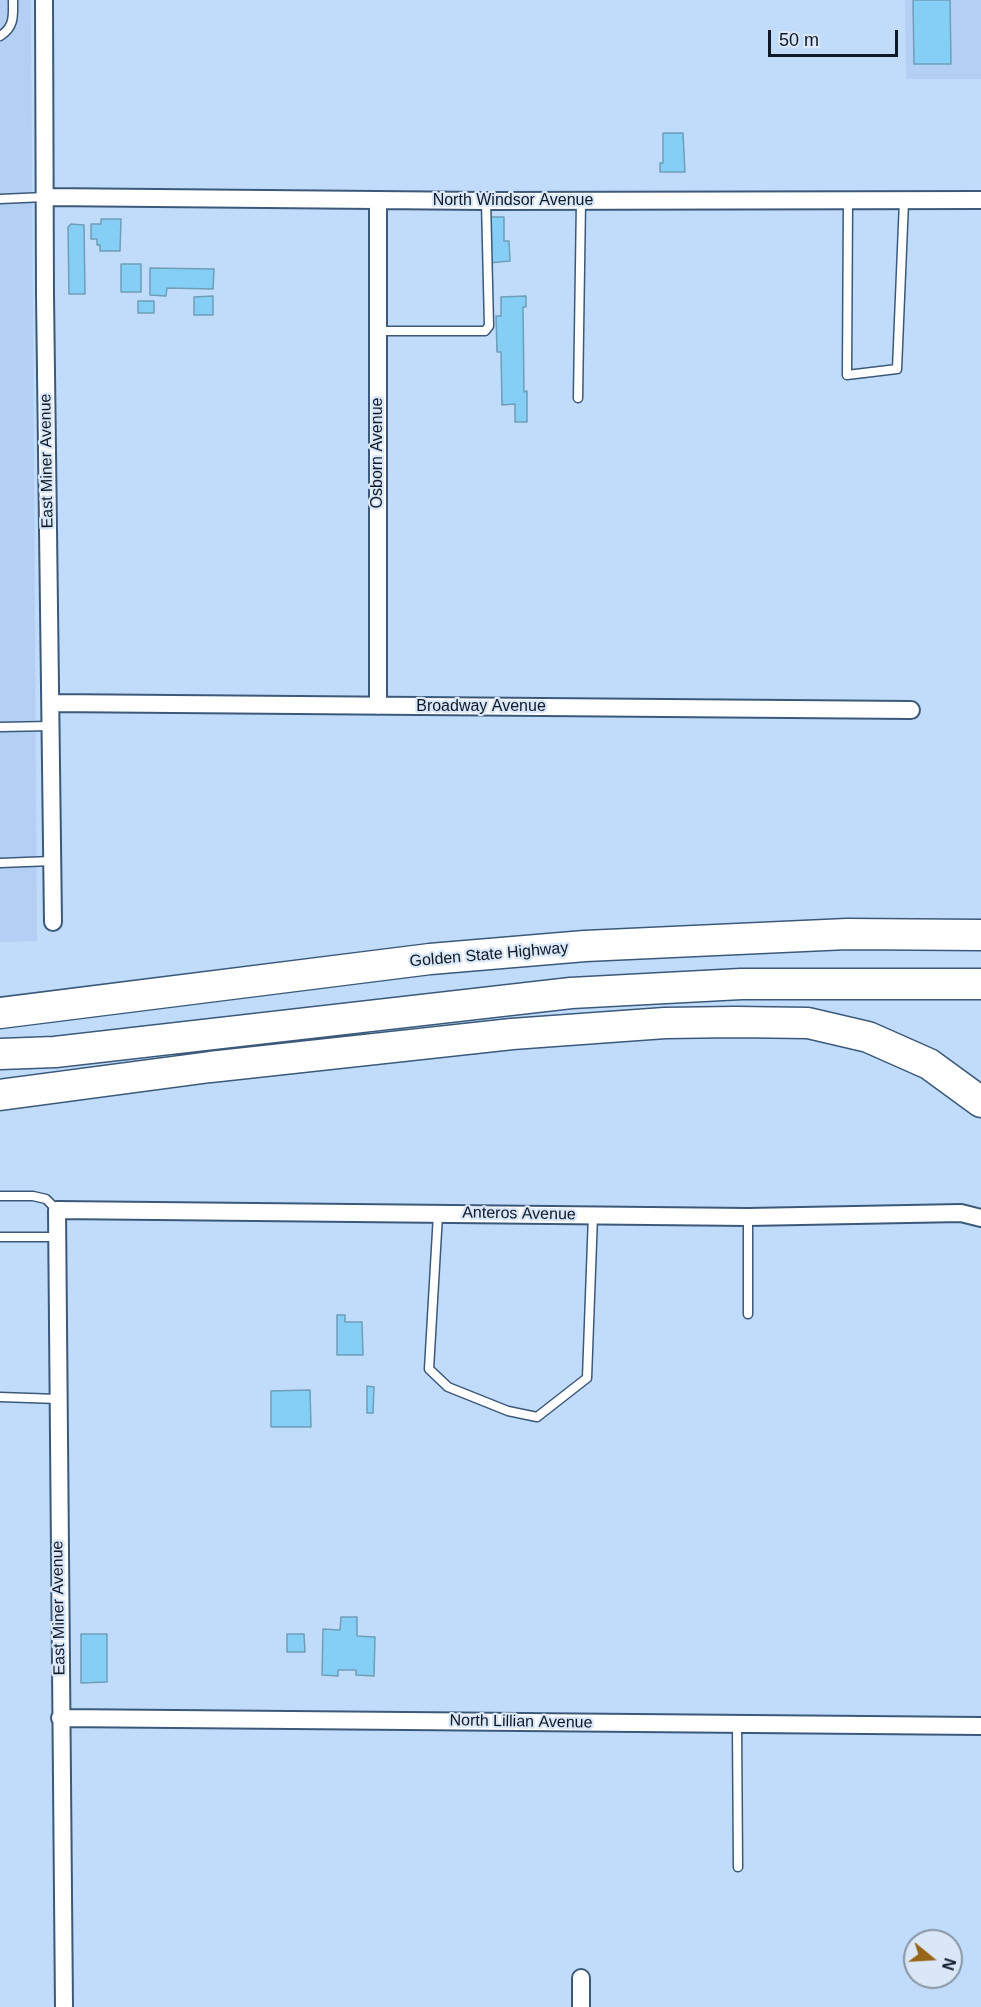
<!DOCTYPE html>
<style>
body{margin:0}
#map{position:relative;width:981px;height:2007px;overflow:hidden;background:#c1dcfb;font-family:Arial,sans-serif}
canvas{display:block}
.north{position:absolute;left:903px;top:1929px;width:60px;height:60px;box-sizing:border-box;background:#dae7f7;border:2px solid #8895a4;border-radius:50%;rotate:108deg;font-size:16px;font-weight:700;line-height:24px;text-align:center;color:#0d1927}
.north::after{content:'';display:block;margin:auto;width:21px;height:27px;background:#966517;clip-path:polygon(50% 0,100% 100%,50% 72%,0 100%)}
.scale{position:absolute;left:768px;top:30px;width:130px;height:27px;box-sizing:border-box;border:3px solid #0d1927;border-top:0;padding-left:8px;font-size:18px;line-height:21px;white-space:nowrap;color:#0d1927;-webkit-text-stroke:4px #dae7f7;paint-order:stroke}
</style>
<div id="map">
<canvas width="981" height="2007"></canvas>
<div class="north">N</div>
<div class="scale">50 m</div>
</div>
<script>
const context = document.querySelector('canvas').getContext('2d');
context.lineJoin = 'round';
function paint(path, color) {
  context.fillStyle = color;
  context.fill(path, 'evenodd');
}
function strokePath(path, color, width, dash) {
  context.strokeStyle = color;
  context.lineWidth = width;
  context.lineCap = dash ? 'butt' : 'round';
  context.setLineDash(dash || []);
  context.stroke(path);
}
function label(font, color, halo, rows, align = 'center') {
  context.font = font + ' Arial,sans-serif';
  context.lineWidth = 4.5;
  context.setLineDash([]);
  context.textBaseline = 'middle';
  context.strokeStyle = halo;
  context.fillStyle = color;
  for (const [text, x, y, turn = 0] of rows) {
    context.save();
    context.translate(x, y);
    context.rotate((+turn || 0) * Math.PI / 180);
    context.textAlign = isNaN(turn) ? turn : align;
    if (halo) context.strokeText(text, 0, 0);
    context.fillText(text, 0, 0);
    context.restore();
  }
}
paint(new Path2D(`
 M 0,0 L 31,0 L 37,941 L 0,942 Z
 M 905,0 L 981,0 L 981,79 L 906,79 Z`), '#b3d0f4');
const building = new Path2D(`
 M 913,0 L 950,0 L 951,64 L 914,64 Z
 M 663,133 L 683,133 L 685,172 L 660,172 L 660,163 L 663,163 Z
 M 488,217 L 504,217 L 504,241 L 509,241 L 510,261 L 488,263 Z
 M 101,219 L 121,219 L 120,251 L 100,251 L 100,245 L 97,245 L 97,239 L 91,239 L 91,224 L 101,224 Z
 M 71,224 L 84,225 L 85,294 L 69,294 L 68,227 Z
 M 121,264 L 141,264 L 141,292 L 121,292 Z
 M 150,268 L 214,269 L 213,289 L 167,288 L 166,296 L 150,295 Z
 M 213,296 L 213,315 L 194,315 L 194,297 Z
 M 526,296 L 526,307 L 523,307 L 524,392 L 527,391 L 527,422 L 515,422 L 515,404 L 502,405 L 501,352 L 497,352 L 496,316 L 501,316 L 501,297 Z
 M 138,301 L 154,301 L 154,313 L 138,313 Z
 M 337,1315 L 345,1315 L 345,1322 L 362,1322 L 363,1355 L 337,1355 Z
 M 367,1386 L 374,1387 L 373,1413 L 367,1413 Z
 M 310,1390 L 311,1427 L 271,1427 L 271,1391 Z
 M 341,1617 L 357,1617 L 357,1636 L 375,1637 L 374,1676 L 356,1675 L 356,1670 L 338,1670 L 338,1676 L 322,1675 L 323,1629 L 340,1630 Z
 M 81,1634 L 107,1634 L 107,1682 L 81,1683 Z
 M 287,1634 L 304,1634 L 305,1652 L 287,1652 Z`);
paint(building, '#85cff6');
strokePath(building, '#6e9eb8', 1.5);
const lane = new Path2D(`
 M 0,36 C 15,27 13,15 13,0
 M 0,199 L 45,197
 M 848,201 L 847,375 L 897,369 L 904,201
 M 378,331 L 485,331 L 489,326 L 486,201
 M 578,398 L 581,201
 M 0,727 L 51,726
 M 0,863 L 52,861
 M 0,1196 L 33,1196 L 46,1199 L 57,1210
 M 438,1214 L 429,1369 L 448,1387 L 508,1411 L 537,1417 L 587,1378 L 593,1215
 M 0,1237 L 57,1237
 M 748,1314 L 748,1217
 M 0,1397 L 58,1399
 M 737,1724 L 738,1867`);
const street = new Path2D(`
 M 44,0 L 45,294 L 53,922
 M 45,197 L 486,201 L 981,200
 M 378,200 L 378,706
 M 51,703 L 911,710
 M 60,1718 L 981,1726
 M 64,2007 L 57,1210 L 748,1217 L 961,1213 L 981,1218
 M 581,2007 L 581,1978`);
const highway = new Path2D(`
 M 0,1013 L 430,959 L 585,946 L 847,934 L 981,935
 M 0,1054 L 55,1052 L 571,993 L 741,984 L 981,984
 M 0,1095 L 210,1067 L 512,1034 L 665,1023 L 735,1022 L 808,1023 L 868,1037 L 929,1064 L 981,1102`);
strokePath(lane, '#3c597a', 11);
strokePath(street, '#3c597a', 20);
strokePath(highway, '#3c597a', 33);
strokePath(lane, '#fff', 8);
strokePath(street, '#fff', 16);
strokePath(highway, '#fff', 30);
label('16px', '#0d1927', '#dae7f7', [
 ["North Windsor Avenue",513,201],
 ["Osborn Avenue",378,453,-90],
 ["East Miner Avenue",47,461,-91],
 ["Broadway Avenue",481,707],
 ["Golden State Highway",489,955,-5],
 ["Anteros Avenue",519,1214,1],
 ["East Miner Avenue",59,1608,-91],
 ["North Lillian Avenue",521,1722,1]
]);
</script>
